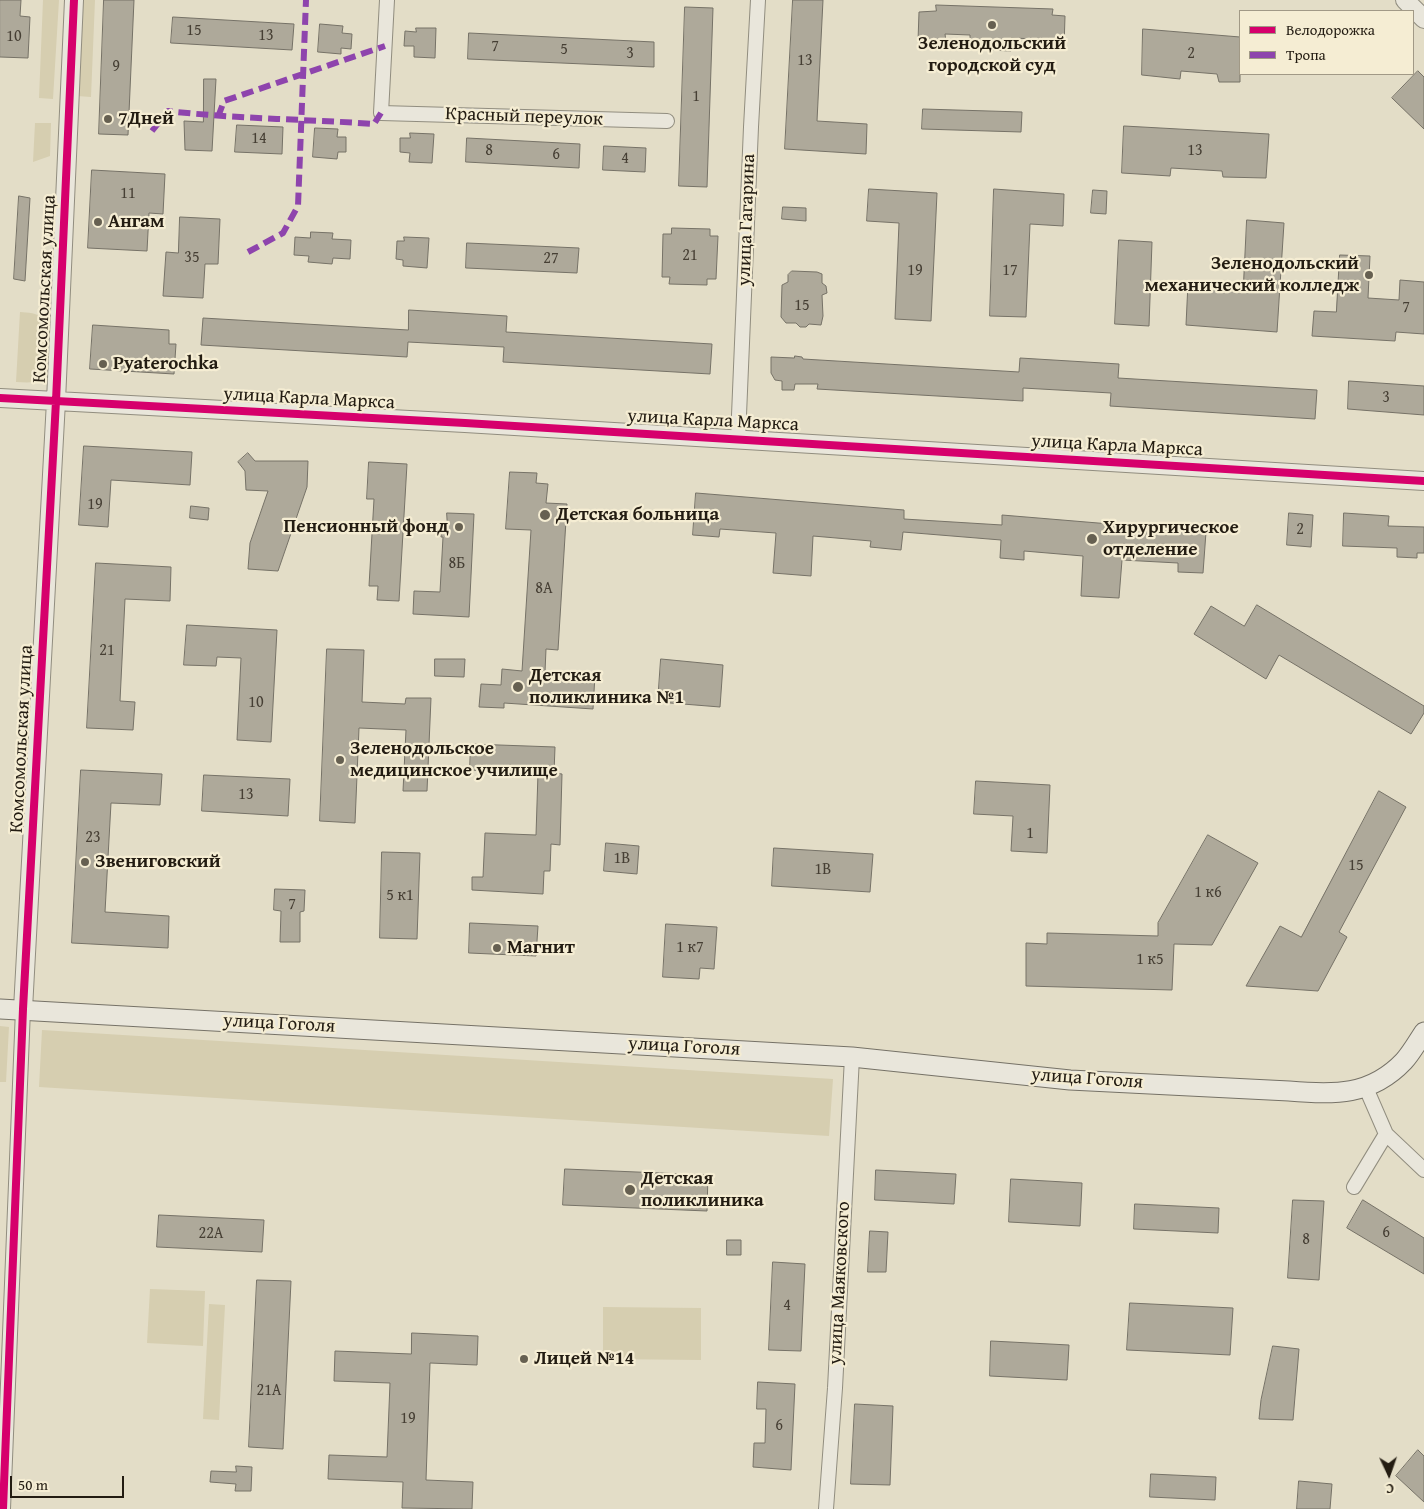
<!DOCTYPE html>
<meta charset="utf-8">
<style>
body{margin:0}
#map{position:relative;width:1424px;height:1509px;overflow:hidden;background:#e3ddc7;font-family:"Gentium Book Plus",serif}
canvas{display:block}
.legend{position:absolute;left:1239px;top:10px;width:175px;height:65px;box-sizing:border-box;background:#f5edd3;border:1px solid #a19986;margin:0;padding:6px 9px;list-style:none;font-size:15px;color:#231c12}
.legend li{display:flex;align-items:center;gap:10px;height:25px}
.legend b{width:25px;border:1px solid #a19986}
.north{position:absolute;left:1364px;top:1449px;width:50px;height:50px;-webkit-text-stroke:4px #f5edd3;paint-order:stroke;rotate:177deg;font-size:14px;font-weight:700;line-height:20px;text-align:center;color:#231c12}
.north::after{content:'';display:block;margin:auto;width:18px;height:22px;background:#231c12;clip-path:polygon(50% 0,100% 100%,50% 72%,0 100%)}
.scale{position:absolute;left:10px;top:1476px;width:114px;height:22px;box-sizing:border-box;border:2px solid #231c12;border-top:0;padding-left:6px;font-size:15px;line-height:18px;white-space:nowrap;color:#231c12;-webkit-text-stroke:4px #f5edd3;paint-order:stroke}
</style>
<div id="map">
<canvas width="1424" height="1509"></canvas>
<ul class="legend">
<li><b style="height:6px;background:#d6006c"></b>Велодорожка</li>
<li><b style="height:6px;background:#8e44ad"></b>Тропа</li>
</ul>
<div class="north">С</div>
<div class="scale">50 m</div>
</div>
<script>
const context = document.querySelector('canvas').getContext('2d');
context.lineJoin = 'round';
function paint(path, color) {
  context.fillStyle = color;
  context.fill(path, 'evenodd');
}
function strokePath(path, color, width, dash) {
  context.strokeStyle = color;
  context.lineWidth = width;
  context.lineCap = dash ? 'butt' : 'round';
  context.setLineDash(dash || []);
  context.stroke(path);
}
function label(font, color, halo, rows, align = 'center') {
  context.font = font + ' "Gentium Book Plus",serif';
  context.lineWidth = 4.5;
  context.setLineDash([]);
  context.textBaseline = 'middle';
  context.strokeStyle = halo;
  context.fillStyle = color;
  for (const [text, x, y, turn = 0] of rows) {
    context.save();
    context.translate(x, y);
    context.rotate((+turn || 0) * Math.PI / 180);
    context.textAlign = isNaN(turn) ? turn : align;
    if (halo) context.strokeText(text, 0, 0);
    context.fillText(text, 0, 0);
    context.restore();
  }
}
paint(new Path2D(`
 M 43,0 L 59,0 L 53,99 L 39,98 Z
 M 81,0 L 95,0 L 91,97 L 77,96 Z
 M 35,123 L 51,123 L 50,156 L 33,162 Z
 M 20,312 C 28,313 37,312 42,319 C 51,328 50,371 40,379 C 33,384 24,382 16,382 Z
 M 0,1026 L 9,1027 L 6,1082 L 0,1082 Z
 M 42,1030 L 833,1079 L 829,1136 L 39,1087 Z
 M 150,1289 L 205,1291 L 203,1346 L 147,1343 Z
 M 209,1304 L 225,1305 L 219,1420 L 203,1419 Z
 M 603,1307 L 701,1308 L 701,1360 L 603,1359 Z`), '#d6ceb0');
const building = new Path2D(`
 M 0,0 L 21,0 L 20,16 L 30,17 L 28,58 L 0,57 Z
 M 104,0 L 134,0 L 128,135 L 99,134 Z
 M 793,0 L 823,0 L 817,121 L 867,124 L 866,154 L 785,149 Z
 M 936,5 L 1053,9 L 1052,15 L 1065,16 L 1064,48 L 1038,47 L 1038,39 L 1011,38 L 1011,51 L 970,49 L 970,35 L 945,34 L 946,42 L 918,41 L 919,12 L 936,11 Z
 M 685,7 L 713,8 L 707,187 L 679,186 Z
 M 173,17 L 294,24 L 292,50 L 171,43 Z
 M 320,24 L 343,26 L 342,33 L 352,34 L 351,49 L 341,48 L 341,54 L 318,52 Z
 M 416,28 L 436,28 L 435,58 L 414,57 L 414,46 L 404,46 L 405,31 L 416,32 Z
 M 1143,29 L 1240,37 L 1240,82 L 1219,82 L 1217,74 L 1181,71 L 1180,79 L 1142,75 Z
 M 469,33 L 654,42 L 654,67 L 468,59 Z
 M 1418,71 L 1424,77 L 1424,129 L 1392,98 Z
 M 204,79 L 216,79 L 212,151 L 185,150 L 184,121 L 203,122 Z
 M 923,109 L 1022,112 L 1021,132 L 922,129 Z
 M 237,125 L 283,127 L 282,154 L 235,152 Z
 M 1124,126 L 1269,134 L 1266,178 L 1223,177 L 1222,171 L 1171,168 L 1170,176 L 1122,173 Z
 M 315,128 L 338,129 L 337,137 L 346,137 L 346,152 L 338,152 L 337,159 L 313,157 Z
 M 410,133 L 434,134 L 432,163 L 409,162 L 410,153 L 400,152 L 400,138 L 410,138 Z
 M 467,138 L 580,144 L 579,168 L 466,162 Z
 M 604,146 L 646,148 L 645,172 L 603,170 Z
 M 92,170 L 165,174 L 163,214 L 149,213 L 147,251 L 88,248 Z
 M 869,189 L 937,193 L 931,321 L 895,319 L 899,223 L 867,221 Z
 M 994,189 L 1064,194 L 1063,226 L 1030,224 L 1026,317 L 990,316 Z
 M 1093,190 L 1107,191 L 1106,214 L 1091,213 Z
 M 19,196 L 30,198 L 25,281 L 14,279 Z
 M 783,207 L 806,208 L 806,221 L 782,219 Z
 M 180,217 L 220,219 L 218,264 L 205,264 L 203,298 L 163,296 L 166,252 L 178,253 Z
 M 1247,220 L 1284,223 L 1277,332 L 1186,325 L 1188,283 L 1243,287 Z
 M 672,228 L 710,229 L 710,236 L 718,236 L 716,279 L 707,279 L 707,285 L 669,284 L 670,277 L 662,277 L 663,234 L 671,234 Z
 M 311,232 L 333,233 L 332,239 L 351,240 L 350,259 L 333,258 L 332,264 L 308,262 L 309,256 L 294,255 L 295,237 L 310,238 Z
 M 404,237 L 429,238 L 427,268 L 403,266 L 403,260 L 396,259 L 397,241 L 404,241 Z
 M 1119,240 L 1152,242 L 1149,326 L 1115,324 Z
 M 467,243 L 579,248 L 577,273 L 466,268 Z
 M 1340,255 L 1370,256 L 1368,298 L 1399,300 L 1400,280 L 1424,282 L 1424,334 L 1396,332 L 1395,341 L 1312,336 L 1314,311 L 1336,312 Z
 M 792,271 L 817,272 L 822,274 L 822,283 L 826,286 L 827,293 L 822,295 L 823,316 L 821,325 L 809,324 L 806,327 L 800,327 L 796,323 L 786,323 L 781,317 L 782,285 L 788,282 L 788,275 Z
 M 409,310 L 507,316 L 506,332 L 712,344 L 710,374 L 503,362 L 504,347 L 408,342 L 407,357 L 201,345 L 203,318 L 408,330 Z
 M 93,325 L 169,330 L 169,344 L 176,344 L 174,374 L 90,369 Z
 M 795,356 L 802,357 L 803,359 L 1019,372 L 1020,358 L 1119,364 L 1118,378 L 1317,390 L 1315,419 L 1110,406 L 1111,393 L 1023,388 L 1023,401 L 817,389 L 818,384 L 795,384 L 794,390 L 782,390 L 782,381 L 775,380 L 771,373 L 771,357 L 794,358 Z
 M 1349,381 L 1424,386 L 1424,415 L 1348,409 Z
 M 84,446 L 192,452 L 190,485 L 111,480 L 108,527 L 79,525 Z
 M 248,453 L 255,461 L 308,461 L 307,487 L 278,571 L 248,569 L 250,543 L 268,491 L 246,490 L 245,471 L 238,462 Z
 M 369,462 L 407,464 L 399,601 L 377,600 L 378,586 L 369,586 L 374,499 L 367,499 Z
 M 510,472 L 537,473 L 536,483 L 548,484 L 546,503 L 567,504 L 558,650 L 546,649 L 545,672 L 595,675 L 593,709 L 504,703 L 504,708 L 479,707 L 481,684 L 501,685 L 502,669 L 522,671 L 531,530 L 506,529 Z
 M 696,493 L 904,510 L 904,519 L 1002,525 L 1002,515 L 1206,532 L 1203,573 L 1178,572 L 1178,563 L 1122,560 L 1119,598 L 1081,596 L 1083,556 L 1024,551 L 1024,560 L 1000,558 L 1001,540 L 903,532 L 901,550 L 870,547 L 871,541 L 813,536 L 811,576 L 773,573 L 776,533 L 720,529 L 719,537 L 693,535 Z
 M 191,506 L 209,508 L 208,520 L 190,518 Z
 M 447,513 L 474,514 L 469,617 L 413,614 L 414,591 L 440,592 L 443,537 L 441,537 L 441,525 L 447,525 Z
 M 1289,513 L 1313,515 L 1311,547 L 1287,545 Z
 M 1344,513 L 1389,516 L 1388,526 L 1424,527 L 1424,553 L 1417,553 L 1417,558 L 1397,557 L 1397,548 L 1343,546 Z
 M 96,563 L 171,567 L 170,601 L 125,599 L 120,701 L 135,702 L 133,730 L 87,728 Z
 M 1257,605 L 1424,706 L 1424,713 L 1411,734 L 1279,655 L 1266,679 L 1194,634 L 1211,606 L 1244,626 Z
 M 187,625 L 277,630 L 271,742 L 237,740 L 241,658 L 217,657 L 216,666 L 184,665 Z
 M 327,649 L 364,650 L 362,702 L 405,704 L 406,698 L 431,698 L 427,791 L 403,791 L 406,730 L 359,728 L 355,823 L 320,821 Z
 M 435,659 L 465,659 L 464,677 L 435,676 Z
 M 661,659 L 723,665 L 720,707 L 658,702 Z
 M 471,744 L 555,747 L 554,773 L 562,774 L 560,845 L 551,844 L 550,871 L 544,871 L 543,894 L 472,890 L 472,877 L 483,877 L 485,833 L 536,835 L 538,773 L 470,770 Z
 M 81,770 L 162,774 L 160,805 L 111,803 L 105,912 L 169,916 L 168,948 L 72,943 Z
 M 204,775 L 290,779 L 288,816 L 202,811 Z
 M 976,781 L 1050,785 L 1047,853 L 1011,851 L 1013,816 L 974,814 Z
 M 1379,791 L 1406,807 L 1339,932 L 1347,937 L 1318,991 L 1246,986 L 1280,926 L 1301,937 Z
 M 1208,835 L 1258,863 L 1212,945 L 1174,944 L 1172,990 L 1026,986 L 1026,943 L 1047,944 L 1047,933 L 1158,936 L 1158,923 Z
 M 606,843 L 639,846 L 637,874 L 604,871 Z
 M 774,848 L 873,854 L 870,892 L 772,886 Z
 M 382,852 L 420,853 L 417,939 L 380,938 Z
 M 275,889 L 305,890 L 304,911 L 300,912 L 300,942 L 280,942 L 281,911 L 274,910 Z
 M 470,923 L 538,926 L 536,956 L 469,953 Z
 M 666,924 L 717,927 L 714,969 L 700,968 L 699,979 L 663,977 Z
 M 565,1169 L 708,1175 L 707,1211 L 563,1205 Z
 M 876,1170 L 956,1174 L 954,1204 L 875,1200 Z
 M 1011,1179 L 1082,1183 L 1080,1226 L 1009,1222 Z
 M 1293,1200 L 1324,1201 L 1319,1280 L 1288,1278 Z
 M 1363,1200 L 1424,1238 L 1424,1274 L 1347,1228 Z
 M 1135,1204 L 1219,1208 L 1218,1233 L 1134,1229 Z
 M 159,1215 L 264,1220 L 262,1252 L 157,1247 Z
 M 870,1231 L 888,1232 L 886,1272 L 868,1272 Z
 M 727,1240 L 741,1240 L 741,1255 L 727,1255 Z
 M 773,1262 L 805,1264 L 801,1351 L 769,1350 Z
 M 257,1280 L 291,1281 L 283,1449 L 249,1447 Z
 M 1130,1303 L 1233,1308 L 1230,1355 L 1127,1350 Z
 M 412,1333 L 478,1336 L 477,1365 L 430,1363 L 426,1480 L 473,1482 L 472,1509 L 402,1508 L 403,1482 L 328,1479 L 329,1455 L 387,1457 L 390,1383 L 334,1381 L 335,1351 L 411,1354 Z
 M 991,1341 L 1069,1345 L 1067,1380 L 990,1376 Z
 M 1273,1346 L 1299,1349 L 1293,1420 L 1259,1419 L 1261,1400 Z
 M 758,1382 L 795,1384 L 791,1470 L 753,1467 L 754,1443 L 765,1443 L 766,1409 L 757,1409 Z
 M 855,1404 L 893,1406 L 890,1485 L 851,1484 Z
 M 1418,1450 L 1424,1456 L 1424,1502 L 1396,1476 Z
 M 236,1466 L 252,1467 L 251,1491 L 235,1491 L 236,1484 L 210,1482 L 211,1471 L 236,1472 Z
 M 1151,1474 L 1216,1477 L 1215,1500 L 1150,1497 Z
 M 1299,1481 L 1332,1484 L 1330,1509 L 1297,1509 Z`);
paint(building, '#aea99a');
strokePath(building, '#767267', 1);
const minor = new Path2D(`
 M 387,0 L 381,113 L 667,121
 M 738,439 L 751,127 L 758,0
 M 1366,1088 L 1386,1134 L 1424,1170
 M 1354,1187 L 1386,1134
 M 3,1509 L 23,1009
 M 826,1509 L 835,1388 L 852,1057`);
const tertiary = new Path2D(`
 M 1405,0 L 1424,19
 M 0,398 L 465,423 L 1424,481
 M 23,1009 L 56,401 L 74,0`);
const secondary = new Path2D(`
 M 0,1009 L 852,1057 L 1070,1080 L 1289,1091 C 1334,1095 1371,1096 1404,1061 C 1412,1052 1418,1041 1424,1032`);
strokePath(minor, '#918d7f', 16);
strokePath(tertiary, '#918d7f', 20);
strokePath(secondary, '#767267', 21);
strokePath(minor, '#e9e6db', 14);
strokePath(tertiary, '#e9e6db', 18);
strokePath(secondary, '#e9e6db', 19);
strokePath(new Path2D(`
 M 218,117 L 224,101 L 385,46
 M 152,131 L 168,111 C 237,119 305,119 374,124 L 381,113
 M 248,252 L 283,233 L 298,206 L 306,0`), '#8e44ad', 6, [12, 6]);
strokePath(new Path2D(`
 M 0,398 L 465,423 L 1424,481
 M 3,1509 L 23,1009 L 56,401 L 74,0`), '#d6006c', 8);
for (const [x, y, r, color] of [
 [992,25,5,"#666051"],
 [108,119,5,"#666051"],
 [98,222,5,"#666051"],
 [1369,275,5,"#666051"],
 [103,364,5,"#666051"],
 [545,515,6,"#666051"],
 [459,527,5,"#666051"],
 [1092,539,6,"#666051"],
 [518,687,6,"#666051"],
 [340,760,5,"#666051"],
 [85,862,5,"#666051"],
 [497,948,5,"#666051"],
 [630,1190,6,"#666051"],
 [524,1359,5,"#666051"]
]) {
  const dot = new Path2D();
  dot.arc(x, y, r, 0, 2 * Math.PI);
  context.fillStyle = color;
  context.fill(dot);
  strokePath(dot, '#f5edd3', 2);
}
label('16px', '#463f34', null, [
 ["15",194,31],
 ["13",266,36],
 ["10",14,37],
 ["7",495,47],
 ["5",564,50],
 ["3",630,54],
 ["2",1191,54],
 ["13",805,61],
 ["9",116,67],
 ["1",696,97],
 ["14",259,139],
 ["8",489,151],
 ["13",1195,151],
 ["6",556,155],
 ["4",625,159],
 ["11",128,194],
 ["21",690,256],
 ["35",192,258],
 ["27",551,259],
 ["19",915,271],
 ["17",1010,271],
 ["15",802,306],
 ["7",1406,308],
 ["3",1386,398],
 ["19",95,505],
 ["2",1300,530],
 ["8Б",457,564],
 ["8А",544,589],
 ["21",107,651],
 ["10",256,703],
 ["13",246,795],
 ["1",1030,834],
 ["23",93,838],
 ["1В",622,859],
 ["15",1356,866],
 ["1В",823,870],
 ["1 к6",1208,893],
 ["5 к1",400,896],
 ["7",292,905],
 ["1 к7",690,948],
 ["1 к5",1150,960],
 ["6",1386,1233],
 ["22А",211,1234],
 ["8",1306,1240],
 ["4",787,1306],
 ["21А",269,1391],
 ["19",408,1419],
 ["6",779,1426]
]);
label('bold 19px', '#231c12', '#f5edd3', [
 ["Зеленодольский",992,44,"center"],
 ["городской суд",992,66,"center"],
 ["7Дней",118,119],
 ["Ангам",108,222],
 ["Зеленодольский",1359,264,"right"],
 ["механический колледж",1359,286,"right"],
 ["Pyaterochka",113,364],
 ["Детская больница",556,515],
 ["Пенсионный фонд",449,527,"right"],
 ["Хирургическое",1103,528],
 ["отделение",1103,550],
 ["Детская",529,676],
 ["поликлиника №1",529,698],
 ["Зеленодольское",350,749],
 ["медицинское училище",350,771],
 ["Звениговский",95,862],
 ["Магнит",507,948],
 ["Детская",641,1179],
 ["поликлиника",641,1201],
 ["Лицей №14",534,1359]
], 'left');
label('19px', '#231c12', '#f5edd3', [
 ["Красный переулок",524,117,2],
 ["улица Гагарина",747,220,-88],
 ["Комсомольская улица",45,289,-87],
 ["улица Карла Маркса",309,399,3],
 ["улица Карла Маркса",713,421,3],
 ["улица Карла Маркса",1117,446,3],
 ["Комсомольская улица",22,739,-87],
 ["улица Гоголя",279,1024,3],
 ["улица Гоголя",684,1047,3],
 ["улица Гоголя",1087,1079,4],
 ["улица Маяковского",840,1283,-87]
]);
</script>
